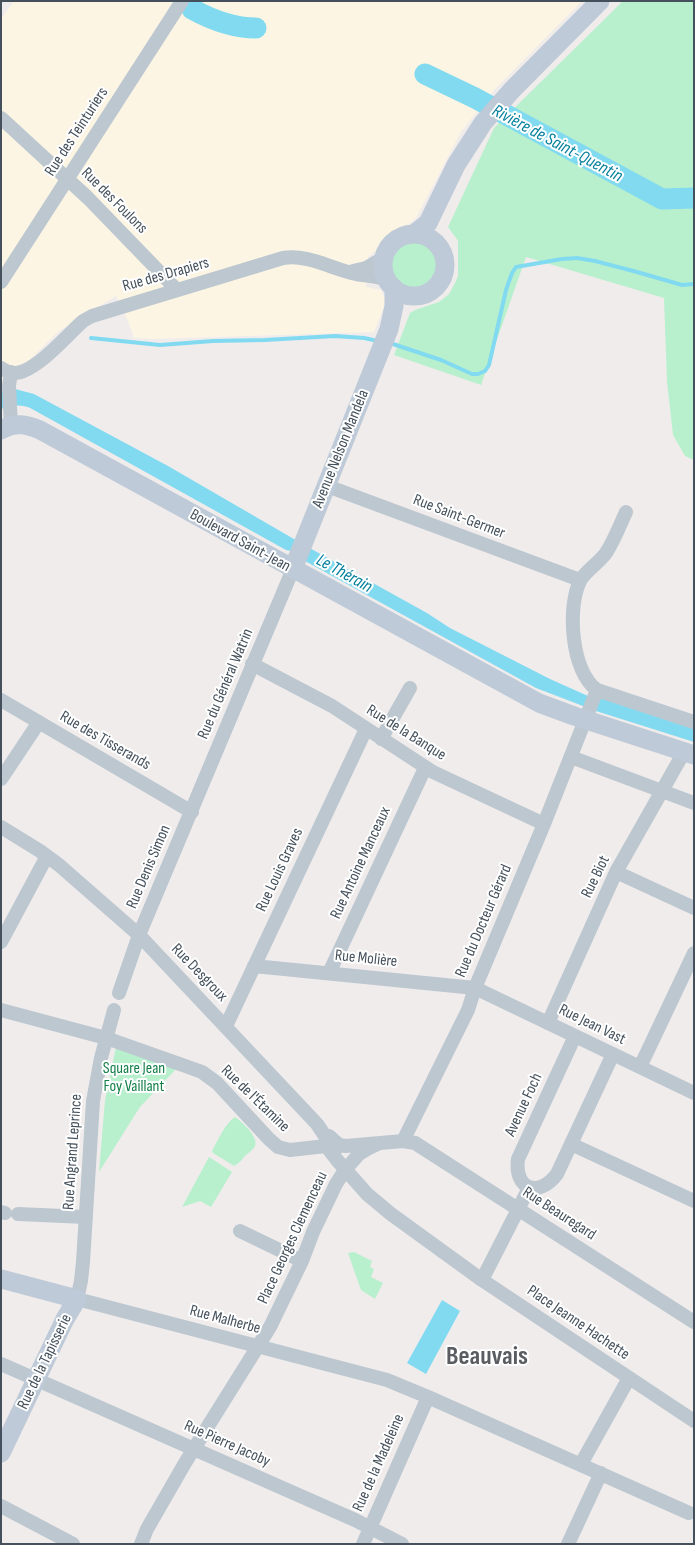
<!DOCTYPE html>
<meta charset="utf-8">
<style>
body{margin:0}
#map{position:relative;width:695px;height:1545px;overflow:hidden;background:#f0ecec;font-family:"Sofia Sans Condensed",sans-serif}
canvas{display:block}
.frame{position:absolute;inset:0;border:2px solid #44505b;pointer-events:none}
</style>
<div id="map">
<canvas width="695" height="1545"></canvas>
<div class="frame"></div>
</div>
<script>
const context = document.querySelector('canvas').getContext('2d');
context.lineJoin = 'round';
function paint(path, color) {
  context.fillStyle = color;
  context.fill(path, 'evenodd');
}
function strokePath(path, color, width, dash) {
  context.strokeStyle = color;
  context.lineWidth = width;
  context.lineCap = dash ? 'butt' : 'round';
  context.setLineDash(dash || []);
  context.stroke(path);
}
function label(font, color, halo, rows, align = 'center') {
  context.font = font + ' "Sofia Sans Condensed",sans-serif';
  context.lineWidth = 4;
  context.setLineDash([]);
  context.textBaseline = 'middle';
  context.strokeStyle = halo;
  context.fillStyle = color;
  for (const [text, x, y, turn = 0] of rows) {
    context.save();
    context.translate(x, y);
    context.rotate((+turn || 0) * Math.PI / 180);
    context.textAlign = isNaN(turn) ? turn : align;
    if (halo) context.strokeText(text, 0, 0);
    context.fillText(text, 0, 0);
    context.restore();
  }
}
paint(new Path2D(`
 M 14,1 L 582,1 L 495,89 L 461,132 L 416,218 L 368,257 L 366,287 L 381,290 L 386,302 L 374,332 L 153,339 L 134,338 L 128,321 L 116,296 L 59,331 L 1,388 L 1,19 Z`), '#fcf5e4');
paint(new Path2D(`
 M 623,1 L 694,1 L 694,460 L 685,456 L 673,435 L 667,382 L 664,298 L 526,257 L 481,385 L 394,355 L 410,313 L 415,310 L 439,302 L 449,294 L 455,283 L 458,276 L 458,241 L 448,227 L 494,128 Z
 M390 265a24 24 0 1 1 48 0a24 24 0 1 1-48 0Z
 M 116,1047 L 178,1067 L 140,1107 L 99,1172 L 105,1100 Z
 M 235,1117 C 242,1122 259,1137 255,1146 C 253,1150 249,1152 246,1155 C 242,1159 240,1163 234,1166 L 213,1153 L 212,1151 C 217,1142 226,1122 235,1117 Z
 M 209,1157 L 232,1172 L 211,1207 L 200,1201 L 182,1207 Z
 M 354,1252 L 372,1261 L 370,1267 L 374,1269 L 371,1277 L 383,1283 L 375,1299 L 361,1290 L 348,1253 Z`), '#b8f0cd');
paint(new Path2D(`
 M 15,389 L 34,394 L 168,466 L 306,546 L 427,613 L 450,628 L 550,679 L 588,696 L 602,698 L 694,726 L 694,742 L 596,711 L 536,688 L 305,561 L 291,551 L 286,550 L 32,409 C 22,404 12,405 1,409 L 1,392 Z
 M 442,1300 L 460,1311 L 426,1374 L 407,1363 Z`), '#82daf0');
strokePath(new Path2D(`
 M 91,338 L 160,345 L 213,341 L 265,340 L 335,336 L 364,338 L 378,341
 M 390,343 L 441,360 L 472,374 L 478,374 L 485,371 L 489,365 L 506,290 L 512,273 L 516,267 L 562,259 L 577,258 L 595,261 L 637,272 L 682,285 L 694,284`), '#82daf0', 4);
strokePath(new Path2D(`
 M 192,9 C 212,20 233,28 256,28
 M 425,74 L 475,98 L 662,199 L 694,198`), '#82daf0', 21);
strokePath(new Path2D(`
 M 1,118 L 88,198 L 177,290
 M 353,271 L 366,268 L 385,257
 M 1,282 L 182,1
 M 1,368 C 4,370 8,372 12,373 C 33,376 67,335 83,321 L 92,316 L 283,258 C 308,254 332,269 356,274 C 367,276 378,276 387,280
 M 11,372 L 9,386 L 11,425
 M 327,486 L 580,580
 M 626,512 C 620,525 614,541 606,553 C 599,563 585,571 580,581 C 567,607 571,672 597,690 L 694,722
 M 252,664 L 332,706 L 433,772 L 544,824
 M 1,700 L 192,812
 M 381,739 L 410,688
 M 571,757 L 694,803
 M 1,779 L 39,722
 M 1,827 L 40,851 L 59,865 L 139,935 L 317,1124 L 335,1151
 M 616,872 L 694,908
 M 1,942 L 47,856
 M 254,966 L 475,988 L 694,1093
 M 329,973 L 425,768
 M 119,993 L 139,935 L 293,569
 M 1,1010 L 106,1038 L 191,1068 L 202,1072 L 217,1083 L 269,1139 L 278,1147 L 290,1150 L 326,1146 L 337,1160 L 367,1194 L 391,1214 L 482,1280 L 694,1421
 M 114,1010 L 101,1058 L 93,1101 L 83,1262 L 81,1281 L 77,1299 L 387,1380 L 428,1397 L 689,1513
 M 548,1023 L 616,872 L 684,752
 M 226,1026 L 366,729
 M 575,1036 L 518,1159 C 514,1190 539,1198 557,1174 L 613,1054
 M 640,1067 L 694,953
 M 329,1136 L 339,1145 L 346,1146 L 403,1141 L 415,1143 L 694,1322
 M 403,1141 L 468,1010 L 475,988 L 544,824 L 597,690
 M 571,1144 L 694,1201
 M 1,1212 L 5,1213
 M 18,1214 L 86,1217
 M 240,1231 L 302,1261
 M 482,1280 L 529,1188
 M 1,1364 L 355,1520 L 402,1544
 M 581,1464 L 629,1378
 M 1,1506 L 73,1544
 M 141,1544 L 147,1529 L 185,1463 L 270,1327 L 302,1261 L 313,1232 L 336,1184 L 345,1170 L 359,1154 L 367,1149 L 380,1143
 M 363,1544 L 428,1397
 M 568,1544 L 601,1473`), '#bcc7d0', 14);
strokePath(new Path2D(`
 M 414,234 L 428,223 L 456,165 L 483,123 L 512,90 L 600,1
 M383 265a31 31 0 1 1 62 0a31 31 0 1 1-62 0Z
 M 1,430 C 15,422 26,424 40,430 L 539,703 L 574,716 L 694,755
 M 293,569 L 389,329 L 394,306 L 394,288
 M 1,1279 L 77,1299 L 65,1319 L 1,1453`), '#becad7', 19);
label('16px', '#44505b', '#fff', [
 ["Rue des Teinturiers",77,132,-57],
 ["Rue des Foulons",114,201,45],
 ["Rue des Drapiers",166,275,-16],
 ["Avenue Nelson Mandela",341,449,-68],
 ["Rue Saint-Germer",459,517,21],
 ["Boulevard Saint-Jean",240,541,29],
 ["Rue du Général Watrin",226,684,-67],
 ["Rue de la Banque",406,733,32],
 ["Rue des Tisserands",105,741,30],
 ["Rue Antoine Manceaux",361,863,-65],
 ["Rue Denis Simon",149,867,-67],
 ["Rue Louis Graves",280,870,-65],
 ["Rue Biot",596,877,-64],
 ["Rue du Docteur Gérard",484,921,-67],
 ["Rue Molière",366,959,6],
 ["Rue Desgroux",199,973,46],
 ["Rue Jean Vast",592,1025,26],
 ["Rue de l'Étamine",255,1099,44],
 ["Avenue Foch",524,1105,-65],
 ["Rue Angrand Leprince",73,1152,-86],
 ["Rue Beauregard",559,1214,33],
 ["Place Georges Clemenceau",293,1238,-65],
 ["Rue Malherbe",225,1320,15],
 ["Place Jeanne Hachette",578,1323,34],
 ["Rue de la Tapisserie",45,1362,-64],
 ["Rue Pierre Jacoby",227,1444,24],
 ["Rue de la Madeleine",379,1463,-66]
]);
label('16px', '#127f47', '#fff', [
 ["Square Jean",134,1069],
 ["Foy Vaillant",134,1087]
]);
label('italic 18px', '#06809d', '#fff', [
 ["Rivière de Saint-Quentin",557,144,28],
 ["Le Thérain",344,574,29]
]);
label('bold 26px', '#595d62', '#fff', [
 ["Beauvais",487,1357]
]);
</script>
